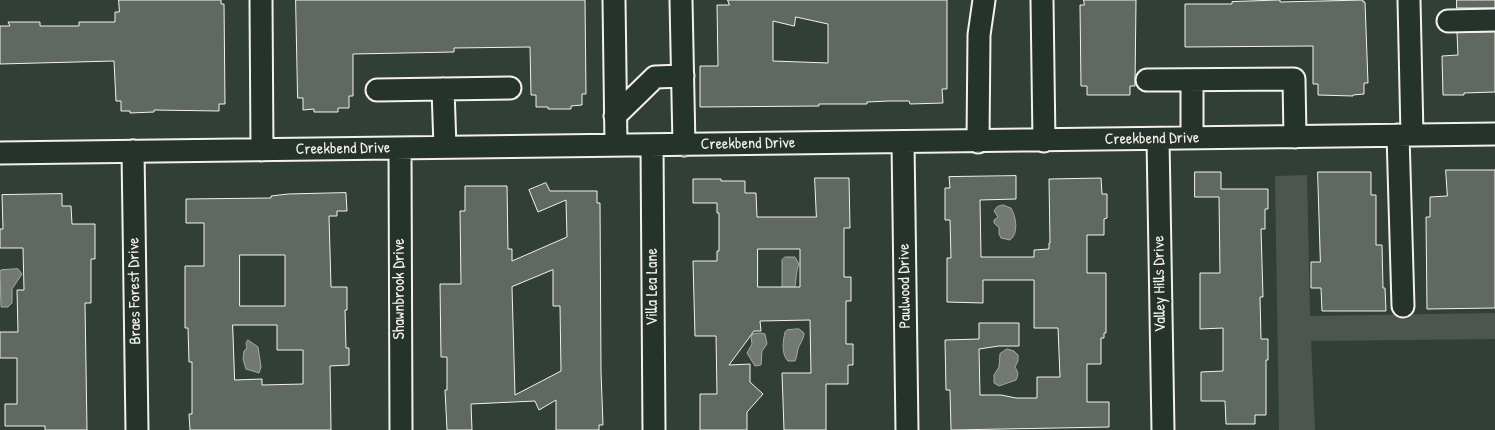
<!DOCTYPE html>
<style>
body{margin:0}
canvas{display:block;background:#323e38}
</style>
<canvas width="1495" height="430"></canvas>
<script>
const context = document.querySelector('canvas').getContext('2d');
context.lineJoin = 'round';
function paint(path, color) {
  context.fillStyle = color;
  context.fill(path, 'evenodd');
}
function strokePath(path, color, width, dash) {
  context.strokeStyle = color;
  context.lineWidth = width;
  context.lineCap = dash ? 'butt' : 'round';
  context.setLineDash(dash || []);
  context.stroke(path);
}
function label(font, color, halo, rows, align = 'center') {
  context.font = font + ' "Patrick Hand",sans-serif';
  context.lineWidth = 4;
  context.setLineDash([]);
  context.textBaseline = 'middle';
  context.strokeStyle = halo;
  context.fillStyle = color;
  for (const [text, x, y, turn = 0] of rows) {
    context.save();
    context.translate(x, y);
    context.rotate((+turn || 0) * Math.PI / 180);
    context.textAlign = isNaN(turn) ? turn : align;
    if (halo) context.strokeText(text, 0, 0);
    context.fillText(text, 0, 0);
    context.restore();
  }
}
paint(new Path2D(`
 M 1307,175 L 1310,316 L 1495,313 L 1495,339 L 1311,341 L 1315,430 L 1279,430 L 1275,176 Z`), '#4c564f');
const water = new Path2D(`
 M 1003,205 L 1011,208 C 1016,217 1019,233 1010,240 L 1001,238 L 999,234 L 999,227 L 997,226 L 994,223 L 994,220 L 998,217 L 994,211 L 997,207 Z
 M 785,257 L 795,257 L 799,264 C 795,274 797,281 794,290 L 782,290 L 782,260 Z
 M 18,269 L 22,274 L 12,289 L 12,303 L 8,307 L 1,307 L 0,271 L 1,270 Z
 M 799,329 L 804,333 C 804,339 800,343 798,349 C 797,353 797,357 795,361 L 788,361 C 781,354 783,341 785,332 L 787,330 Z
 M 761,333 L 765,334 L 767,344 L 762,351 L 761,365 L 755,366 L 747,353 L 752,344 L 751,337 L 753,334 Z
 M 248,340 L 258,347 L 261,367 L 259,373 L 246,369 L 243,359 L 244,351 L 247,348 L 246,344 Z
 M 1007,349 L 1014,351 L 1018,355 L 1018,361 L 1015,367 C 1018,372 1019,374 1016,380 L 999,386 L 994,383 L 994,375 L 999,367 L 1000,354 Z`);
paint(water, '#727972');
strokePath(water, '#a6a9a1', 1);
const building = new Path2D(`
 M 119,0 L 221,0 L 221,4 L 224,4 L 225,104 L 219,104 L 219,111 L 154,110 L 154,112 L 130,113 L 130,111 L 121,111 L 121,101 L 116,101 L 114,61 L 0,64 L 0,26 L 10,26 L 8,22 L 40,22 L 40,26 L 79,26 L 79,22 L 115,22 L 115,12 L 119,12 Z
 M 296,0 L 585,0 L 586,94 L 582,94 L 582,105 L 571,106 L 571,109 L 548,109 L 548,107 L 536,107 L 536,95 L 531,95 L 530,47 L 454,48 L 454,52 L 353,54 L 353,96 L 349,96 L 349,108 L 338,108 L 338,112 L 314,112 L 314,109 L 303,110 L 303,98 L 298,98 Z
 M 728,0 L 947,0 L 947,89 L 942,89 L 943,103 L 910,104 L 909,101 L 889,101 L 867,102 L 867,104 L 819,104 L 819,106 L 700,107 L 700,66 L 718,66 L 717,5 L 729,5 ZM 796,17 L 828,24 L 828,63 L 773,61 L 773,21 L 794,26 Z
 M 1084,0 L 1136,0 L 1135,86 L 1130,86 L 1130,95 L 1087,95 L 1087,86 L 1081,86 L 1080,5 L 1084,5 Z
 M 1278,0 L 1280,0 L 1280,2 L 1363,0 L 1363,2 L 1365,2 L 1368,83 L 1364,83 L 1364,94 L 1353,95 L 1353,96 L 1318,95 L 1318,84 L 1313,84 L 1313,46 L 1185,47 L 1185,4 L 1232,4 L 1232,2 Z
 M 1457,0 L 1495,0 L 1495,8 L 1457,8 Z
 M 1495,32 L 1495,92 L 1464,93 L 1464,95 L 1443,95 L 1442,56 L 1458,55 L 1457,33 Z
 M 1446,170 L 1495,170 L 1495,308 L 1427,309 L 1426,217 L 1430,217 L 1430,197 L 1447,196 Z
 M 1195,172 L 1221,172 L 1221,189 L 1268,189 L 1268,209 L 1265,209 L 1265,229 L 1261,229 L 1263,297 L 1260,297 L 1261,339 L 1268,339 L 1268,360 L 1266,360 L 1266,415 L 1255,415 L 1255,424 L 1226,424 L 1225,401 L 1201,401 L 1201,372 L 1223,371 L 1223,328 L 1200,329 L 1200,273 L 1220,273 L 1219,197 L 1195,197 Z
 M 1318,172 L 1371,172 L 1371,195 L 1376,195 L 1376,245 L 1382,245 L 1383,288 L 1385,288 L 1386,311 L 1322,311 L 1321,288 L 1311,288 L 1311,262 L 1320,262 Z
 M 1016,176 L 1016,199 L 980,200 L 981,257 L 1034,257 L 1034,250 L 1049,249 L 1049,243 L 1050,243 L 1049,179 L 1101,178 L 1102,194 L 1107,194 L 1107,218 L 1104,219 L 1104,235 L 1087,235 L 1087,273 L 1106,273 L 1106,333 L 1104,333 L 1104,338 L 1101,338 L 1101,364 L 1087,364 L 1087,402 L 1109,402 L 1109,427 L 951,430 L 950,390 L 946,390 L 945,340 L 979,339 L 979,323 L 1019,323 L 1019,346 L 999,346 L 979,349 L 980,395 L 1001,395 L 1016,398 L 1037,398 L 1037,377 L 1060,377 L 1058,328 L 1034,328 L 1034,280 L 983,280 L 983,303 L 947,302 L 947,258 L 951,258 L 950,220 L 945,220 L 945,188 L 950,188 L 949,177 Z
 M 815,178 L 849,178 L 850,228 L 844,228 L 844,277 L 851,277 L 851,301 L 846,301 L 846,344 L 853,344 L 853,365 L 848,365 L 848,384 L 826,384 L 826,430 L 784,430 L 782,373 L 811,373 L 810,320 L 760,321 L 761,331 L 754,331 L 729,365 L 750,364 L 750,382 L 763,394 L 747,412 L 747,430 L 700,430 L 700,394 L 717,394 L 716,336 L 695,336 L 693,261 L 717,261 L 717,251 L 719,251 L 719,213 L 717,213 L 717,203 L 693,203 L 693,179 L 721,179 L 721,181 L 745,181 L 745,193 L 756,193 L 757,217 L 816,217 ZM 758,249 L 800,249 L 800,287 L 758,287 Z
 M 546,183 L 550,191 L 597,191 L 597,203 L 600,203 L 601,372 L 603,425 L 599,425 L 599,430 L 556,430 L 556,400 L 539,410 L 535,401 L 471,404 L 472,430 L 447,430 L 445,390 L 447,390 L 447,357 L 441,357 L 440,284 L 461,284 L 460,211 L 465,211 L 465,186 L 507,186 L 508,249 L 512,249 L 512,261 L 567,237 L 566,200 L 538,212 L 529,190 ZM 553,270 L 553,306 L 560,306 L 561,371 L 515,395 L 512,287 Z
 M 346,193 L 347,211 L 337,211 L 337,216 L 329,216 L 331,287 L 347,287 L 347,310 L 345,310 L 346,348 L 349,348 L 349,365 L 330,366 L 331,430 L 190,430 L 189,414 L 192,414 L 192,362 L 189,362 L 188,328 L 185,328 L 185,266 L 204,266 L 204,223 L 186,223 L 186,199 L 271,198 L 271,196 L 288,194 ZM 240,255 L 285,255 L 285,306 L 240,306 ZM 233,325 L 277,325 L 277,350 L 303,350 L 303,384 L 262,385 L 262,379 L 235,380 Z
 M 62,194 L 62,206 L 71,206 L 72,224 L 95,224 L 95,259 L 91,259 L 91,303 L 85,303 L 87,430 L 45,430 L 45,426 L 5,426 L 5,404 L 17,404 L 17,358 L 0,358 L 0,332 L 18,332 L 17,290 L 24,290 L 23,248 L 0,248 L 0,229 L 3,229 L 2,195 Z`);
paint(building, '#5f6861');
strokePath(building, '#f4f1e8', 1);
const minor = new Path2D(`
 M 261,0 L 262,150
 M 614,0 L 616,145
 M 681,0 L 684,145
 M 1042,0 L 1044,141
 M 1409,0 L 1412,135
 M 1448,21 L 1495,20
 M 1147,80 L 1294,79 L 1295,137
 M 1192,80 L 1192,138
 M 443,89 L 445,147
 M 377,90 L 510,88
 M 615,116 L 655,77 L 683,76
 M 1398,135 L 1403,306
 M 1158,139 L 1163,430
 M 903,142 L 907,430
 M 978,142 L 979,35 L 984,0
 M 652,145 L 654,430
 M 400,148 L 401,430
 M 133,151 L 137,430
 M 0,153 L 1495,134`);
strokePath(minor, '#f4f1e8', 25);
strokePath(minor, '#26332d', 21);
label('16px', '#f4f1e8', '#26332d', [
 ["Creekbend Drive",1152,139,-1],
 ["Creekbend Drive",748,144,-1],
 ["Creekbend Drive",343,149,-1],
 ["Valley Hills Drive",1160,284,-91],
 ["Paulwood Drive",905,286,-91],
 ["Villa Lea Lane",653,287,-90],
 ["Shawnbrook Drive",400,289,-90],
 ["Braes Forest Drive",135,291,-91]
]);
</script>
